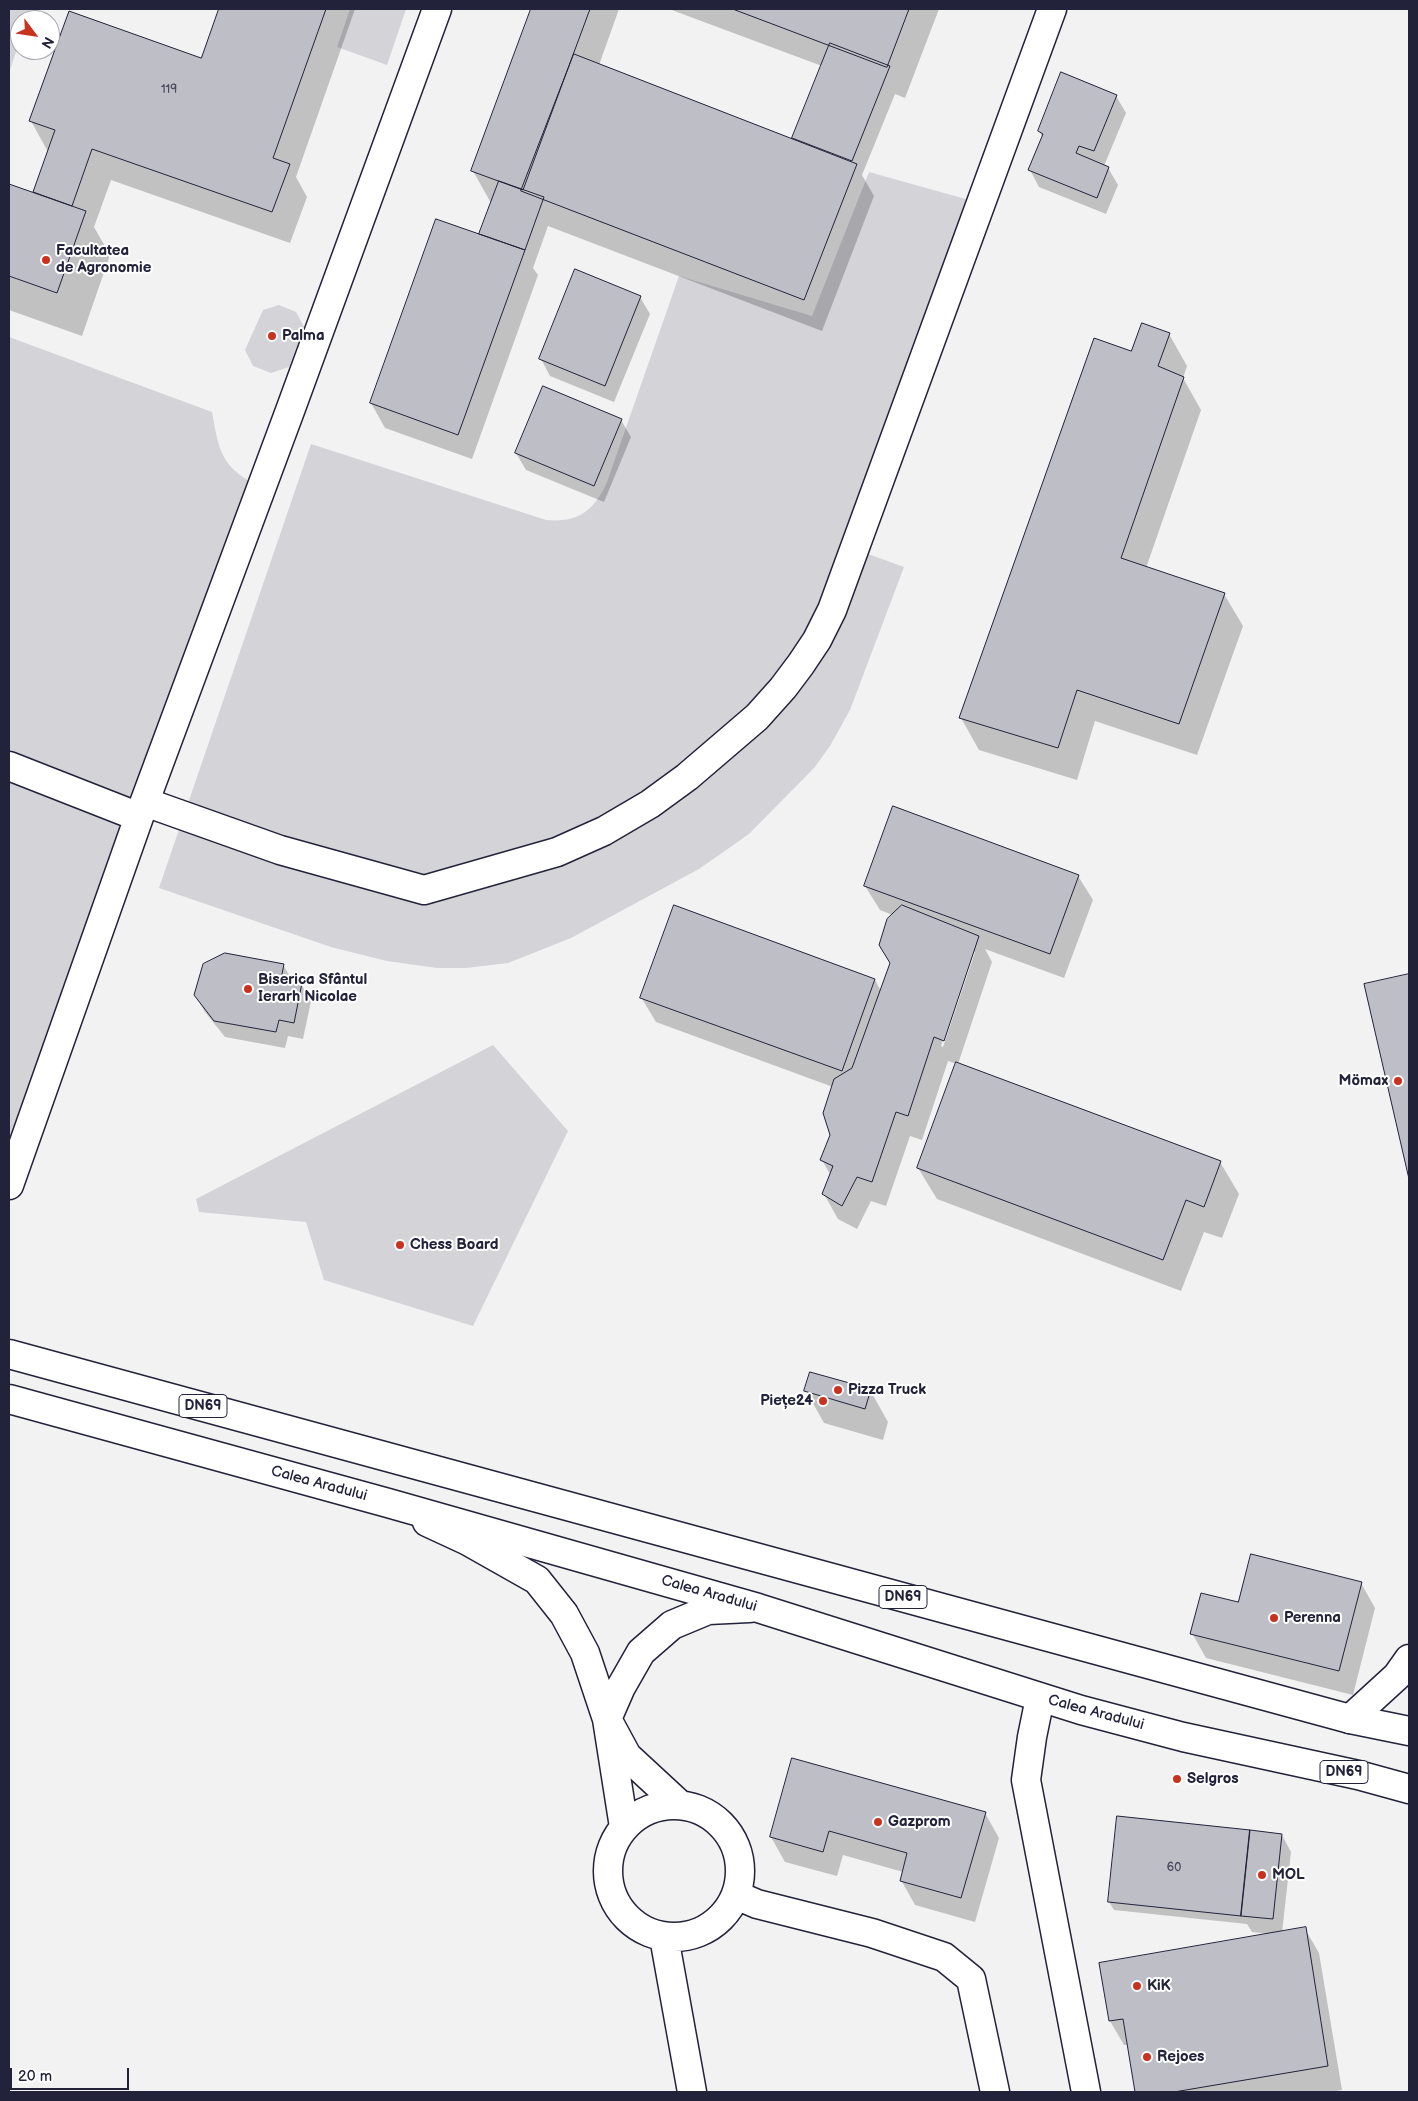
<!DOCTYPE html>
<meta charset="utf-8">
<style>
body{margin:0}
#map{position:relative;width:1418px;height:2101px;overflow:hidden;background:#f2f2f3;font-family:"Balsamiq Sans",sans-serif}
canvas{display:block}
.frame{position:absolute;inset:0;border:10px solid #22223b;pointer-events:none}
.north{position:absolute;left:10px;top:10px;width:50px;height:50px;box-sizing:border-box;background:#fff;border:1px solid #a7a7b1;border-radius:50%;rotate:121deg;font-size:14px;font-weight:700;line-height:20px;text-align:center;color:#22223b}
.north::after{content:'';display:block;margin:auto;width:18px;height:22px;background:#c8321e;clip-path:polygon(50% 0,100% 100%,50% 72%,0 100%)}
.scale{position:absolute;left:10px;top:2068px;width:119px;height:22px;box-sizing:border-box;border:2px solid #22223b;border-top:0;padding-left:6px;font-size:15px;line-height:18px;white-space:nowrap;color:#22223b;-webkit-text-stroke:4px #fff;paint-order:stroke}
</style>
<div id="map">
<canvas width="1418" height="2101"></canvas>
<div class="frame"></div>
<div class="north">N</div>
<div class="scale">20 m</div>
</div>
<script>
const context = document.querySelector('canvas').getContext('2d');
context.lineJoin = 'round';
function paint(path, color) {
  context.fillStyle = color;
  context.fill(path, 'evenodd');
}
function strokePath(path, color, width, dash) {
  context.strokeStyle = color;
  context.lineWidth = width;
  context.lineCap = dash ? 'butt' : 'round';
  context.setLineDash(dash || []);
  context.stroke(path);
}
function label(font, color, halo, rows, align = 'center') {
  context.font = font + ' "Balsamiq Sans",sans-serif';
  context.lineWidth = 4;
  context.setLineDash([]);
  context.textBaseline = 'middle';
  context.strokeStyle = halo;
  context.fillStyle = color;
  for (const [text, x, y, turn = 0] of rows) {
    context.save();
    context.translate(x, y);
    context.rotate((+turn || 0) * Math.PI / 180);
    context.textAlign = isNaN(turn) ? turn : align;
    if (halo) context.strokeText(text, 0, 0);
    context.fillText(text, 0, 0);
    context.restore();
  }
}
paint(new Path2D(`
 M 9,9 L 31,9 L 27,20 L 20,20 L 20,40 L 9,73 Z
 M 350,9 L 406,9 L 387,65 L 337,47 Z
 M 869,172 L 969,200 L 843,545 L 904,567 L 850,710 L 830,746 L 814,768 L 749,834 L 699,869 L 571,938 L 508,963 L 466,968 L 437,968 L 387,961 L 331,947 L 159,888 L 311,444 L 546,520 C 578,523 594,511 607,482 L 679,276 L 812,316 Z
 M 279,305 L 296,312 L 304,327 L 289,367 L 271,373 L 253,366 L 245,350 L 263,310 Z
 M 9,337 L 212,412 C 218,444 219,463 249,481 L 9,1151 Z
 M 493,1045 L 568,1131 L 473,1326 L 324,1280 L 306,1222 L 199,1212 L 196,1199 Z`), '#d3d3d8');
paint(new Path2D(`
 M 220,9 L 355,9 L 296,177 L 307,197 L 290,243 L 111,180 L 94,227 L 110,255 L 82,336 L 9,310 L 9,185 L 34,194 L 48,152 L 31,121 L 202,59 Z
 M 533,9 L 619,9 L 599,65 L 796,141 L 793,137 L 822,66 L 669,9 L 939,9 L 905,98 L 895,94 L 862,175 L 874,196 L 822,331 L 548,226 L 533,268 L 538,275 L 472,459 L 385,428 L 371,403 L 483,236 L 491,203 L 473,171 Z
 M 1116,96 L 1126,113 L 1104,166 L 1108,168 L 1118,185 L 1106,214 L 1039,187 L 1030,170 L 1043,138 L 1039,131 Z
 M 640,297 L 650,314 L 614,402 L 550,376 L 541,359 Z
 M 1169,334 L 1187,366 L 1183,378 L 1201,410 L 1146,568 L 1224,594 L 1243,626 L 1197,755 L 1095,721 L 1077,780 L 979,750 L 961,718 L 1132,353 Z
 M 621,420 L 631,437 L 604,502 L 526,470 L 516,453 Z
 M 1078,876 L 1093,900 L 1064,978 L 985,949 L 992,962 L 958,1064 L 1220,1162 L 1239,1194 L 1222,1238 L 1204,1232 L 1181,1291 L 937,1199 L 918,1168 L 957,1064 L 948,1061 L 922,1140 L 910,1136 L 886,1206 L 871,1201 L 857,1229 L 838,1219 L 824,1194 L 831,1176 L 822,1160 L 832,1135 L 833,1087 L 656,1022 L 641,997 L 875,980 L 881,991 L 891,964 L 893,915 L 880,910 L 865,886 ZM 972,952 L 975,952 L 943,1047 L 941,1046 Z
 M 283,965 L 293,981 L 301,984 L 311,1001 L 303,1039 L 288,1036 L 285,1048 L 225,1037 L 205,1012 L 195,995 Z
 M 1409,975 L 1409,1173 L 1366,985 Z
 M 870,1390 L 888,1422 L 883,1440 L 824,1423 L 806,1391 Z
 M 1361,1583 L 1375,1608 L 1353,1695 L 1206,1658 L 1192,1633 L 1239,1604 Z
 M 985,1813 L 999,1838 L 975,1922 L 915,1905 L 901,1880 L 903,1872 L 843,1855 L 837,1876 L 785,1862 L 771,1837 Z
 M 1282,1835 L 1291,1852 L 1282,1933 L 1305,1929 L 1319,1953 L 1342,2090 L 1330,2092 L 1137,2092 L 1129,2045 L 1124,2045 L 1110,2021 L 1101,1964 L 1270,1934 L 1252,1932 L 1247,1924 L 1114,1910 L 1109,1902 Z`), '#0003');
const building = new Path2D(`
 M 219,9 L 326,9 L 273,158 L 290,164 L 272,212 L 92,149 L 72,206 L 33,192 L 55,130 L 29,121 L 69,11 L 201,58 Z
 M 531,9 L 590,9 L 523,190 L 471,171 Z
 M 733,9 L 909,9 L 887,67 Z
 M 830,43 L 890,66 L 852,161 L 792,138 Z
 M 574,54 L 857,164 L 804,300 L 521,191 Z
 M 1061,72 L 1117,95 L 1094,151 L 1079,146 L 1076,153 L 1109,167 L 1097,198 L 1028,170 L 1043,134 L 1038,131 Z
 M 499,181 L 544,197 L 525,250 L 479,234 Z
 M 9,184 L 86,211 L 57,293 L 9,276 Z
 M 436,219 L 525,250 L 458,435 L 370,403 Z
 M 575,269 L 641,296 L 605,386 L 539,359 Z
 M 1142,323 L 1170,333 L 1158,366 L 1184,377 L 1121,558 L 1225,593 L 1179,724 L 1077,690 L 1058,748 L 959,718 L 1094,338 L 1131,351 Z
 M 543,386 L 622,419 L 594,486 L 515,453 Z
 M 893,806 L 1079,875 L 1050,954 L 864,886 Z
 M 674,905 L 875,979 L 842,1071 L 640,998 Z
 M 902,905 L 979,936 L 944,1041 L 934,1037 L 908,1116 L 896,1112 L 872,1182 L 857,1177 L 842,1206 L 822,1194 L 833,1166 L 820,1160 L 830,1135 L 823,1113 L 834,1079 L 852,1068 L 890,963 L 879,945 L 887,919 Z
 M 225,953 L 284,964 L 281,979 L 302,983 L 294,1023 L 279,1020 L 276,1032 L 214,1021 L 194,995 L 203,964 Z
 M 1409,974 L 1409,1179 L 1364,984 Z
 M 956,1062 L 1221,1161 L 1204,1207 L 1186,1200 L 1163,1260 L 917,1168 Z
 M 810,1372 L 871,1389 L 865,1409 L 804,1391 Z
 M 1251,1554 L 1362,1582 L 1339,1671 L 1190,1634 L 1201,1593 L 1238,1602 Z
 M 792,1758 L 986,1812 L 961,1898 L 900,1881 L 907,1853 L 829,1831 L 823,1852 L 770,1837 Z
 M 1117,1816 L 1250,1830 L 1241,1916 L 1108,1902 Z
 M 1250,1830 L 1282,1834 L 1273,1919 L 1241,1916 Z
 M 1306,1927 L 1328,2066 L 1174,2092 L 1135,2092 L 1123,2019 L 1109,2021 L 1099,1963 Z`);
paint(building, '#bebec6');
strokePath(building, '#22223b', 1);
const minor = new Path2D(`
 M 9,766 L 139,817
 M 145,802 L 280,850 L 424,890 L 557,852 L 604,831 L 650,804 L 687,777 L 757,717 L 783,688 L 801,664 L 817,640 L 832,610 L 1052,9
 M 9,1185 L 139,817 L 291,408 L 437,9
 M 427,1522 L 468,1541 L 537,1580 L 564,1614 L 585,1653 L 607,1719 L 624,1827
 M 1040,1698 L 1032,1737 L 1026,1780 L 1086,2092
 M 1350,1719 L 1397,1676 L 1409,1659
 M 680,1805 L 627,1756 L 607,1719 L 621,1687 L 641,1652 L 672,1625 L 708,1610 L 749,1608
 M608 1871a66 66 0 1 1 132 0a66 66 0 1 1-132 0Z
 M 736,1895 L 757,1904 L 872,1933 L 944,1957 L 971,1979 L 995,2092
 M 664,1937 L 692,2092`);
const major = new Path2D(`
 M 9,1354 L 1350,1719 L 1409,1731
 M 9,1399 L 388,1503 L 758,1608 L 1081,1710 L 1183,1737 L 1358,1775 L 1409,1789`);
strokePath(minor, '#22223b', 31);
strokePath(major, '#22223b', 31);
strokePath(minor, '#fff', 28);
strokePath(major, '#fff', 28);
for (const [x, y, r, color] of [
 [46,260,5,"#c8321e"],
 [272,336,5,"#c8321e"],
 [248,989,5,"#c8321e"],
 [1398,1081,5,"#c8321e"],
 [400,1245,5,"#c8321e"],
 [838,1390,5,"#c8321e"],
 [823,1401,5,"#c8321e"],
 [1274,1618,5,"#c8321e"],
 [1177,1779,5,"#c8321e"],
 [878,1822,5,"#c8321e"],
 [1262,1875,5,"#c8321e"],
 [1137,1986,5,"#c8321e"],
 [1147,2057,5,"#c8321e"]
]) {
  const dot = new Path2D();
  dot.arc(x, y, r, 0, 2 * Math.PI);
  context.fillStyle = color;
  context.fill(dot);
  strokePath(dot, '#fff', 2);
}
label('12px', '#49495e', null, [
 ["119",169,90],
 ["60",1174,1868]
]);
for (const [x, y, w] of [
 [203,1406,48],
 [903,1597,48],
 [1344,1772,48]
]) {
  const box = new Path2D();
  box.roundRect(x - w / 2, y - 11.5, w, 23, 4);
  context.fillStyle = '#fff';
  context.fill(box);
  strokePath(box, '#22223b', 1);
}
label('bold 14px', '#22223b', null, [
 ["DN69",203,1406],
 ["DN69",903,1597],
 ["DN69",1344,1772]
]);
label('bold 15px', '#22223b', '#fff', [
 ["Facultatea",56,251],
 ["de Agronomie",56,268],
 ["Palma",282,336],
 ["Biserica Sfântul",258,980],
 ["Ierarh Nicolae",258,997],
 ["Mömax",1388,1081,"right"],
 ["Chess Board",410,1245],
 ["Pizza Truck",848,1390],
 ["Piețe24",813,1401,"right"],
 ["Perenna",1284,1618],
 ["Selgros",1187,1779],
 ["Gazprom",888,1822],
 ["MOL",1272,1875],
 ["KiK",1147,1986],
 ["Rejoes",1157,2057]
], 'left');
label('15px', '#22223b', '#fff', [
 ["Calea Aradului",319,1484,15],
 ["Calea Aradului",709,1594,16],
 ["Calea Aradului",1096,1713,15]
]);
</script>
